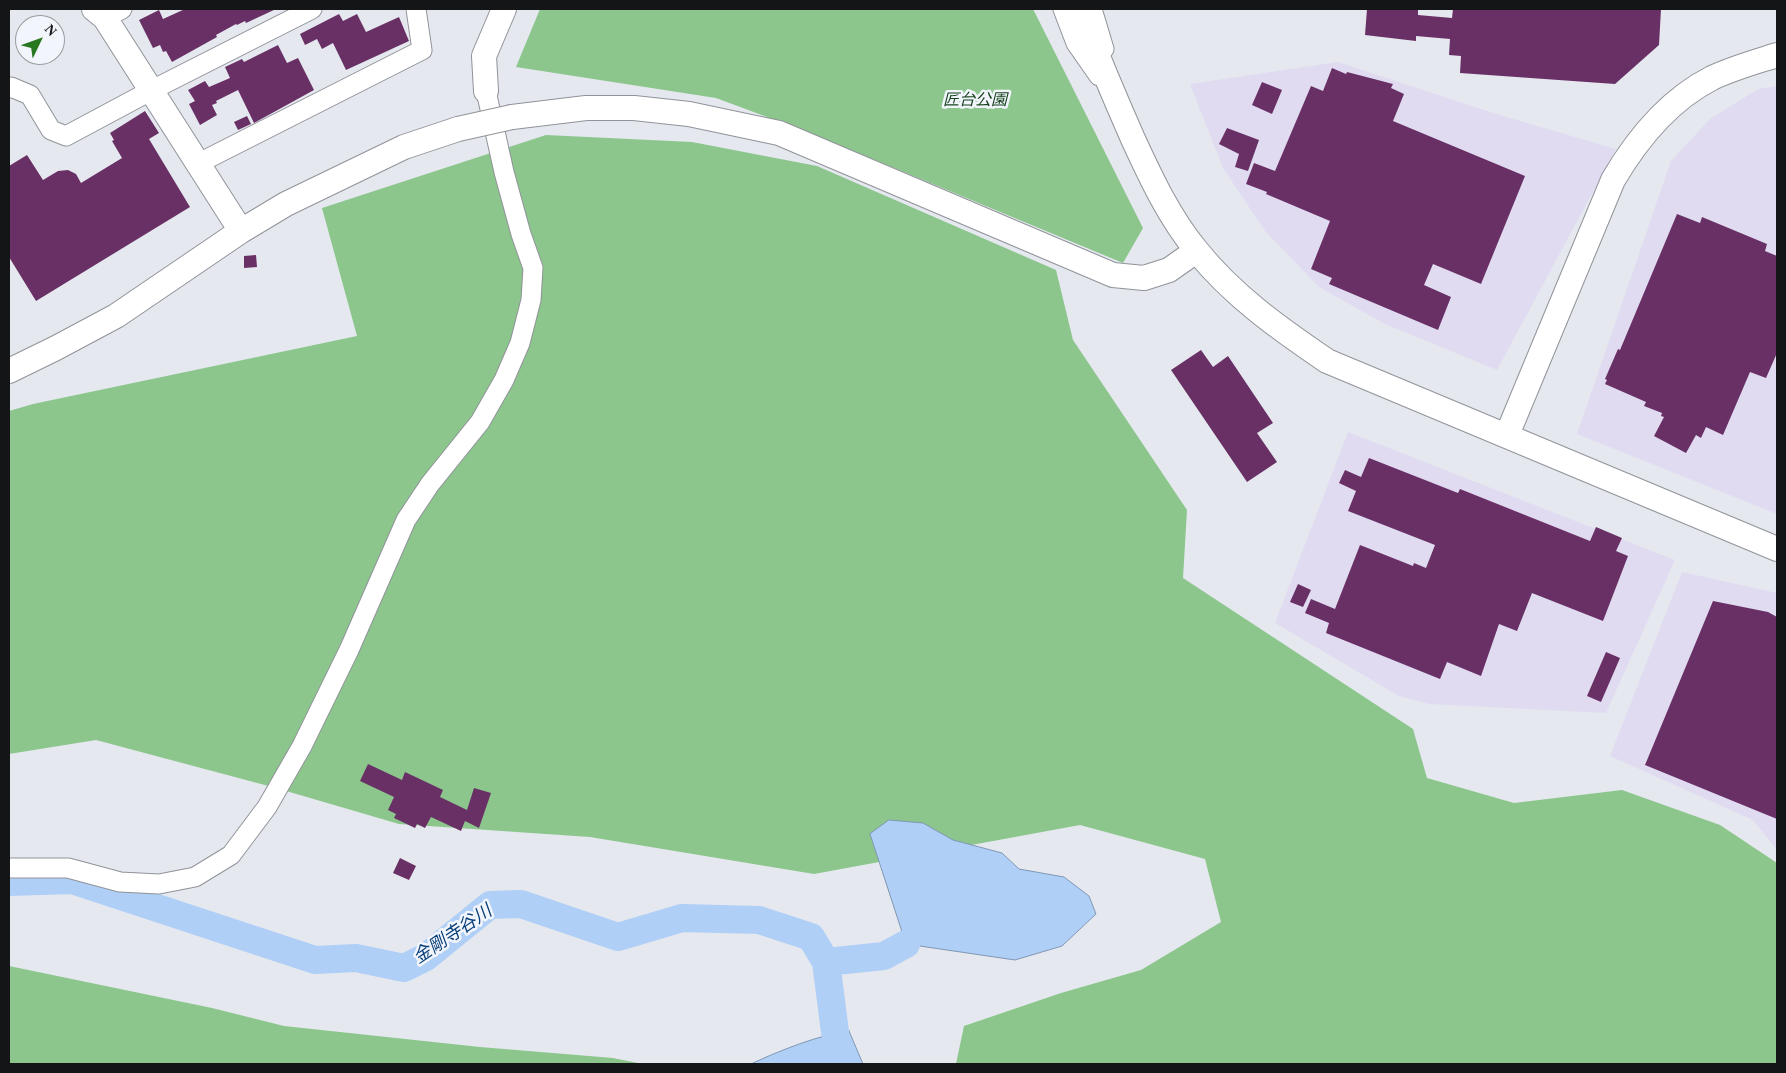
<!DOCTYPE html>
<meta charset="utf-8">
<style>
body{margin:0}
#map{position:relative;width:1786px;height:1073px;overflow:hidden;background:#e5e8ef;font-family:"Times New Roman",serif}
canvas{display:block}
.frame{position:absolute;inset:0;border:10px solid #141517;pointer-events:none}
.north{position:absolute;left:15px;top:15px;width:50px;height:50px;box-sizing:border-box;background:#f2f5fc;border:1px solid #999ba0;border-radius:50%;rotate:48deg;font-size:14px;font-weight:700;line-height:20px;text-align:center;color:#141517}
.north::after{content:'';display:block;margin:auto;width:18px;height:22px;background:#29771e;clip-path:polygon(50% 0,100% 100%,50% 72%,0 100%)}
</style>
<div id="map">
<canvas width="1786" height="1073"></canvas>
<div class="frame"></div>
<div class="north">N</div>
</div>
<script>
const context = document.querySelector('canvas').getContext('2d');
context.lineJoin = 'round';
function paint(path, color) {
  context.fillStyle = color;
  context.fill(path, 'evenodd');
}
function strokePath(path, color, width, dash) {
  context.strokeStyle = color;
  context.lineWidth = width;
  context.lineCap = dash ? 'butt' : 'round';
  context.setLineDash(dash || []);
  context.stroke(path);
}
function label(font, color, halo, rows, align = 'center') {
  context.font = font + ' "Times New Roman","Noto Sans JP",serif';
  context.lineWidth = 5;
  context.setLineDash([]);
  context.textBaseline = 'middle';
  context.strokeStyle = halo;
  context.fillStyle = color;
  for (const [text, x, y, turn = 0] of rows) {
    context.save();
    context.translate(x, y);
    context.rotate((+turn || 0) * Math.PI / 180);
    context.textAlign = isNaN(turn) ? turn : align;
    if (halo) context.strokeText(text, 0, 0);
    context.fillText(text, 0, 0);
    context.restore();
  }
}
paint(new Path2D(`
 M 1338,62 L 1493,113 L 1616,149 L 1497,370 L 1385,324 L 1319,287 L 1265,231 L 1223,168 L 1190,84 Z
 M 1777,86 L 1777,514 L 1577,434 L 1671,161 L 1710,119 L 1758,89 Z
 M 1348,432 L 1675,560 L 1606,713 L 1429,704 L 1399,696 L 1275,623 Z
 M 1682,572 L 1777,593 L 1777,850 L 1753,820 L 1610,756 Z`), '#e0dbf1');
paint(new Path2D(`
 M 540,9 L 1033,9 L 1143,228 L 1123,263 L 810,133 L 716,98 L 516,67 Z
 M 546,135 L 692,142 L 817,166 L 1056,270 L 1073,340 L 1187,510 L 1183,578 L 1413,729 L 1427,778 L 1514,803 L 1622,790 L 1720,825 L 1777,863 L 1777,1064 L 956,1064 L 964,1026 L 1061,993 L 1141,970 L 1221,922 L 1205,859 L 1080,825 L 814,874 L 590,837 L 399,824 L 276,788 L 96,740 L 9,754 L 9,411 L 33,404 L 357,336 L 322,208 Z
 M 9,966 L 212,1008 L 284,1026 L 480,1047 L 613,1058 L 643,1064 L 9,1064 Z`), '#8cc68d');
const water = new Path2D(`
 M 889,820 L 923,823 L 953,840 L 1002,853 L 1019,869 L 1064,877 L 1089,896 L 1096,914 L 1062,946 L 1015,960 L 906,944 L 870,834 Z
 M 849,1031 L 863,1064 L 751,1064 C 776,1052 821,1034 849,1031 Z`);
paint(water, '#afcff7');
strokePath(water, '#8097b4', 1);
strokePath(new Path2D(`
 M 9,882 L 72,880 L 315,960 L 356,958 L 404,968 L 426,957 L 490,905 L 521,904 L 618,937 L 682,918 L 759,920 L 811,937 L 826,962 L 884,956 L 906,944
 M 826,962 L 835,1032`), '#afcff7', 28);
paint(new Path2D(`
 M 185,9 L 276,9 L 246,23 L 245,21 L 237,25 L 236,24 L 216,35 L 217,37 L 172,62 L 166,51 L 163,52 L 160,45 L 153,48 L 139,20 L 159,10 L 163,19 Z
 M 1367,9 L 1418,9 L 1418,15 L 1452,18 L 1453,9 L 1661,9 L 1659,45 L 1615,84 L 1460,73 L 1461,56 L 1449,55 L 1450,39 L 1416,36 L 1416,41 L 1365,35 Z
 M 339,14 L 343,21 L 357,14 L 366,32 L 399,17 L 409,41 L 346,70 L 333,43 L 322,49 L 317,39 L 305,45 L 300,34 Z
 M 278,45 L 287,63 L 298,58 L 314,90 L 254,123 L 238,90 L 216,101 L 217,103 L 212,105 L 217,115 L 200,125 L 189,104 L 195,101 L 188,90 L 205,81 L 209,87 L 230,78 L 225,67 L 242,59 L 244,62 Z
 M 1332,68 L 1346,74 L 1347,72 L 1393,84 L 1391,88 L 1404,94 L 1393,121 L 1525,176 L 1481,284 L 1433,264 L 1424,285 L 1451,297 L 1438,330 L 1329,284 L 1332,278 L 1311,269 L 1330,221 L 1266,194 L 1267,192 L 1246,184 L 1254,163 L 1275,171 L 1311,86 L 1323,91 Z
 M 1262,82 L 1282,90 L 1272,114 L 1252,105 Z
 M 145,111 L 159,133 L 149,139 L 190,207 L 36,301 L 9,257 L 9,166 L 27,155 L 43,180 L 58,171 L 68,170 L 76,174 L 81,183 L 122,158 L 112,141 L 114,140 L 110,133 Z
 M 247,116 L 251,124 L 238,130 L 234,122 Z
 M 1227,128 L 1259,140 L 1248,171 L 1235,167 L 1239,154 L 1219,144 Z
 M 1677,214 L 1700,223 L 1702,217 L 1767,244 L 1765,251 L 1777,256 L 1777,353 L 1766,378 L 1750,372 L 1723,435 L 1706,427 L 1701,438 L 1696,435 L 1686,453 L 1654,436 L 1664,417 L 1661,416 L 1662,413 L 1644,406 L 1646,402 L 1605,384 L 1607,380 L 1605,379 L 1618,349 L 1620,350 Z
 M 256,255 L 257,267 L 244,268 L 244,256 Z
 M 1201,350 L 1213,367 L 1228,356 L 1273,423 L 1257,433 L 1277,462 L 1247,482 L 1171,370 Z
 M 1369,458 L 1458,493 L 1460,489 L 1590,541 L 1596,527 L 1622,538 L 1616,551 L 1628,556 L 1603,621 L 1532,593 L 1517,631 L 1499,624 L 1481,676 L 1447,662 L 1440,679 L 1326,633 L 1329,623 L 1305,613 L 1311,599 L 1335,609 L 1360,545 L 1413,566 L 1414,563 L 1426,568 L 1435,545 L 1348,511 L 1356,491 L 1339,483 L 1345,470 L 1361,477 Z
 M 1298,584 L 1311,590 L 1303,607 L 1290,602 Z
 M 1713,601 L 1768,612 L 1777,617 L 1777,819 L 1645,765 Z
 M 1606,652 L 1620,658 L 1601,702 L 1587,696 Z
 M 368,764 L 402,780 L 405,772 L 443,790 L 440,797 L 467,810 L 474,788 L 491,793 L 479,828 L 465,821 L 461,831 L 431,817 L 425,828 L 417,824 L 415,828 L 394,818 L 396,814 L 388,810 L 394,797 L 360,781 Z
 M 400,858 L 416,866 L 409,880 L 393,873 Z`), '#693066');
const minor = new Path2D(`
 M 1063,9 L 1076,43 L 1099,76
 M 1092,9 L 1104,49
 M 105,18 L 122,9
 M 9,88 L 11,87 L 30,95 L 51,130 L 66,136 L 152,90 L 312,9
 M 197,164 L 422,50 L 416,9
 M 9,868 L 68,868 L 120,882 L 159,884 L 195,877 L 231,855 L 267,807 L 302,746 L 349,650 L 406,520 L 430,484 L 480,422 L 504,380 L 520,343 L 531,300 L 533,268 L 521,234 L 504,172 L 486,91`);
const tertiary = new Path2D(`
 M 94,9 L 105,18 L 241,231
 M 1079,9 C 1096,53 1114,96 1133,139 C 1151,178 1169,217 1197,251 C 1233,296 1280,329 1327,361 L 1777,549
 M 486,91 L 484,56 L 504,9
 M 512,117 L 586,108 L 634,108 L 689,114 L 779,133 L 1113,275 L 1144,278 L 1169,270 L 1196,251
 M 9,371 L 56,348 L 116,316 L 241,231 L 286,204 L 404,147 L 458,129
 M 1507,435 L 1613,180 C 1637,139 1669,100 1712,78 C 1733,68 1755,62 1777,55`);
strokePath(minor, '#909399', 21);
strokePath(tertiary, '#909399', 26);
strokePath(minor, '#fff', 19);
strokePath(tertiary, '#fff', 24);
const tertiaryBridge = new Path2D(`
 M 458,129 L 512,117`);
strokePath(tertiaryBridge, '#909399', 26, []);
strokePath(tertiaryBridge, '#fff', 24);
label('italic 16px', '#17441b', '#f2f5fc', [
 ["匠台公園",975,101]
]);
label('italic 18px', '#083f79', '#f2f5fc', [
 ["金剛寺谷川",453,935,-34]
]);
</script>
